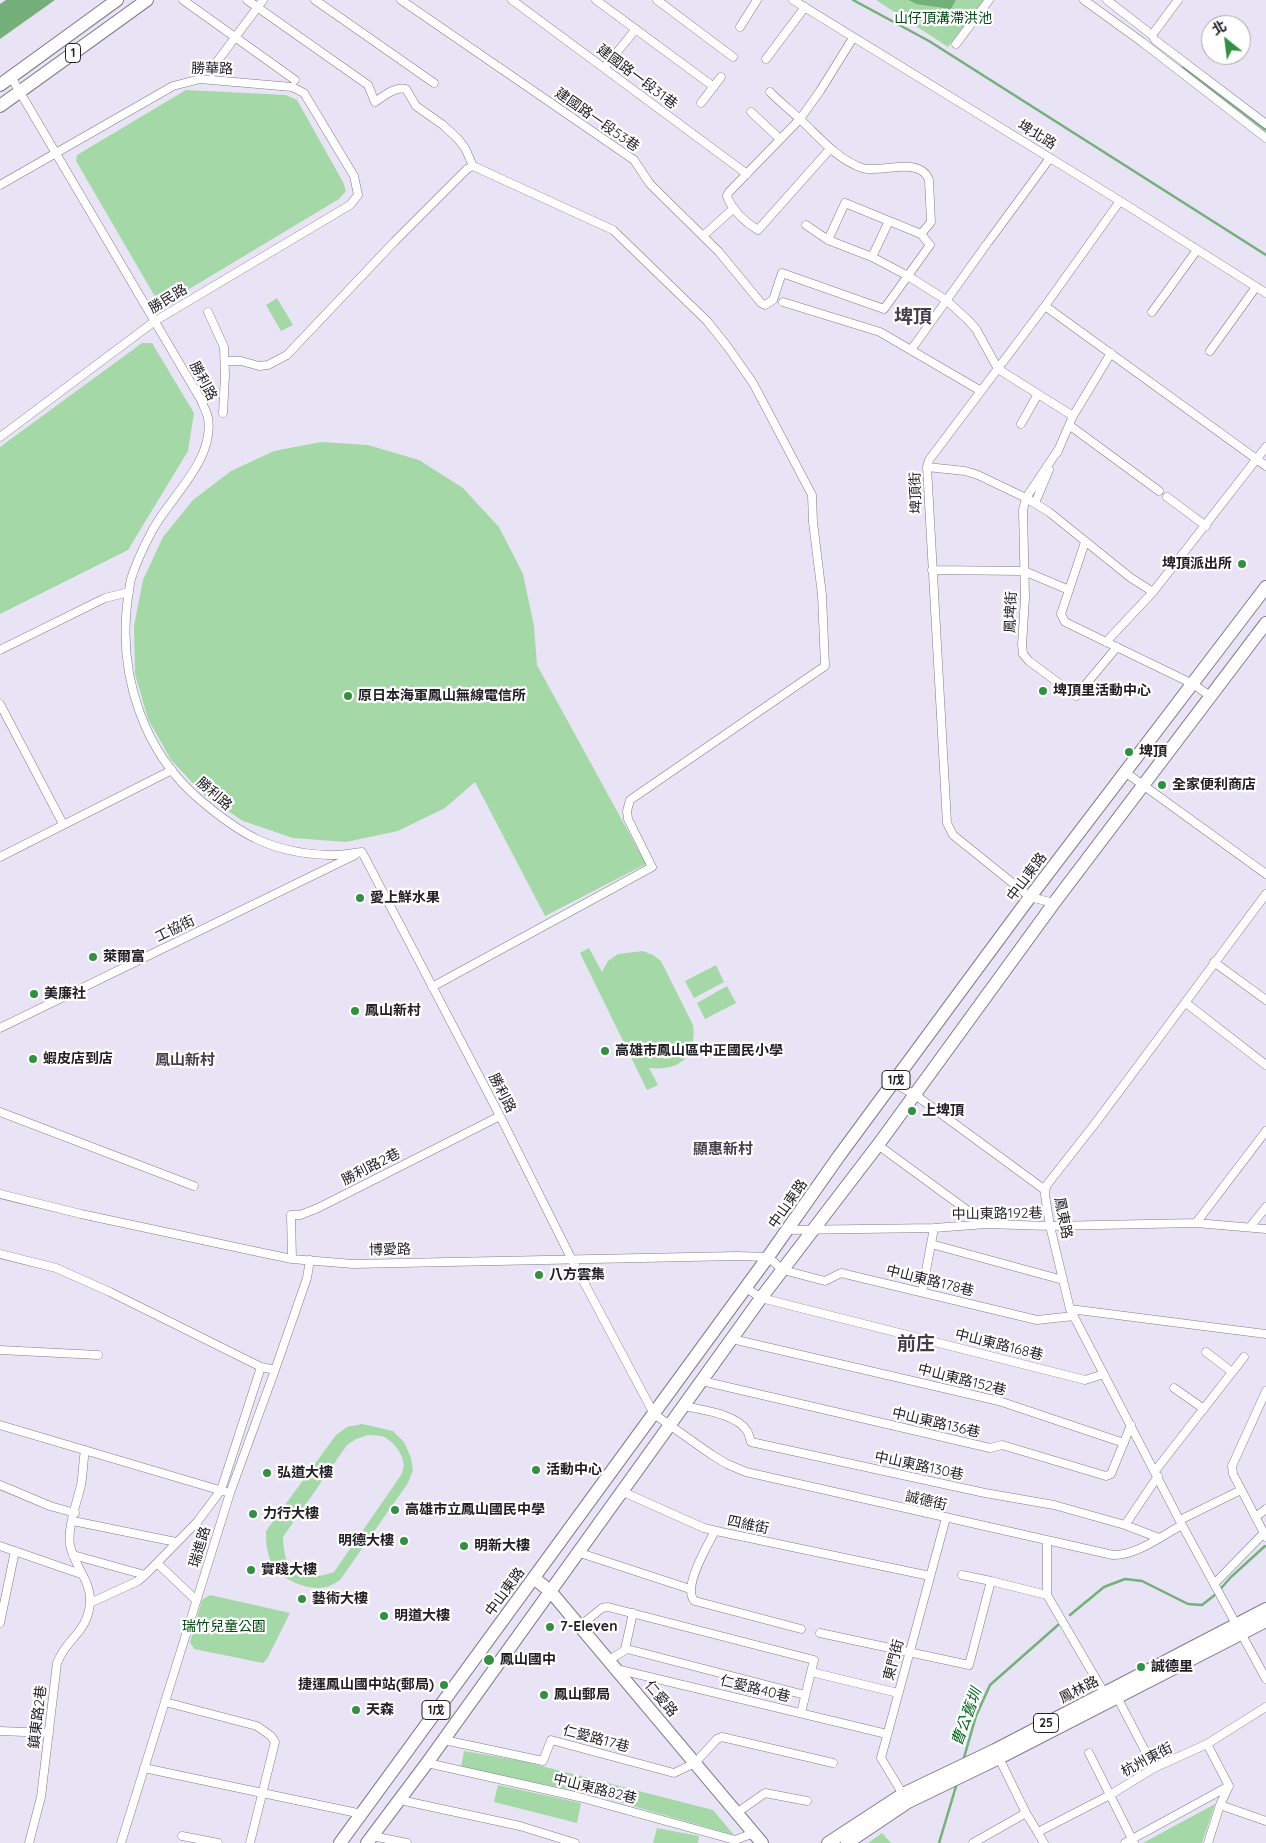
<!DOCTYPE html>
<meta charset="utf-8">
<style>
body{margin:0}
#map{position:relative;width:1266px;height:1843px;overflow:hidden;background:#e9e4f5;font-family:Quicksand,"Noto Sans TC",sans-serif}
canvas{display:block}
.north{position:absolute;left:1201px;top:15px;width:50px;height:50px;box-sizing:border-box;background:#fff;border:1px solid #a7a6a8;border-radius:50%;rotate:331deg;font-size:14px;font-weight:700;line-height:20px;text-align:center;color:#222026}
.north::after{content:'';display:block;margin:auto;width:18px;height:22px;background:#339042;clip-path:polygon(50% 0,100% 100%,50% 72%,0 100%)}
</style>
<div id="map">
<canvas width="1266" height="1843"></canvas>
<div class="north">北</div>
</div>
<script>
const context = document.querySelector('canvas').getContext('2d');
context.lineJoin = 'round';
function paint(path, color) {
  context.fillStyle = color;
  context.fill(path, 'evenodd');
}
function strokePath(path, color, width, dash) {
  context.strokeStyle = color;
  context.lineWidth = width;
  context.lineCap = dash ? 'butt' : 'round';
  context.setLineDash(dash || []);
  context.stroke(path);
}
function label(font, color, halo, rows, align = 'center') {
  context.font = font + ' Quicksand,"Noto Sans TC",sans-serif';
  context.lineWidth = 4.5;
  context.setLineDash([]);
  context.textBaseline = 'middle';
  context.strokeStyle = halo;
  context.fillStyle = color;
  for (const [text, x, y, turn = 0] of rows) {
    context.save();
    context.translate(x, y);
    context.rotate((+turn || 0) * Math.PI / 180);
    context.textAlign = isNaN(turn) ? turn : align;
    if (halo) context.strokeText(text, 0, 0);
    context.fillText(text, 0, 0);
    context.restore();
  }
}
paint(new Path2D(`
 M 876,0 L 984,0 L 948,47 Z
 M 186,90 L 286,95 L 297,100 L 343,182 L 346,191 L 339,199 L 166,303 L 157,300 L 76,161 L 77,155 Z
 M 277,298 L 293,325 L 281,331 L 266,305 Z
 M 142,343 L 152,343 L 194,413 L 188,451 L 128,550 L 0,614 L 0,447 Z
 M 321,442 L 368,445 L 419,460 L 463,488 L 499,527 L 523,574 L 534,626 L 537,665 L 646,864 L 545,916 L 475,782 L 445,808 L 398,831 L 346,842 L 293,838 L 243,821 L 204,795 L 171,760 L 148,719 L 135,674 L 134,626 L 143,580 L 163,537 L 193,500 L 231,471 L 274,451 Z
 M 589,948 L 602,972 L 608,961 L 618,954 L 643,951 L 653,955 L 661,961 L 693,1025 C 697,1057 680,1071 649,1068 L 658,1085 L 647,1090 L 580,953 Z
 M 716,965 L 724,982 L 694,998 L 685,981 Z
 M 727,986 L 736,1003 L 705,1019 L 697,1003 Z
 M 362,1424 L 393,1431 L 404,1442 L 411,1458 L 413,1470 L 408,1483 L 340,1580 C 335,1583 331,1586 326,1587 C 311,1592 280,1579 273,1566 C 267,1555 266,1544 266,1531 L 336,1435 L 347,1427 ZM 368,1435 C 372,1435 377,1435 381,1436 C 393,1439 407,1458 403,1470 C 402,1474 399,1478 397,1481 L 334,1572 C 299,1584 284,1573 283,1537 L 347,1445 L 356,1439 Z
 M 210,1595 L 290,1613 L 267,1659 L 263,1663 L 194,1649 L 190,1642 L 202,1600 Z
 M 464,1751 L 522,1761 L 713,1810 L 734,1835 L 594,1795 L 461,1767 Z
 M 498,1785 L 581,1803 L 577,1823 L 494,1802 Z
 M 1215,1804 L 1202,1843 L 1143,1843 Z
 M 657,1828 L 699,1836 L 698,1843 L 653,1843 Z
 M 882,1833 L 891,1843 L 868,1843 Z`), '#a4d9a7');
paint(new Path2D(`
 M 6,0 L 55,0 L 0,39 L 0,4 Z
 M 909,0 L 956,0 L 951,9 L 916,4 Z`), '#74b079');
strokePath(new Path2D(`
 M 853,0 L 929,41 L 1266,255
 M 1183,67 L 1266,130
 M 1070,1615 L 1104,1587 L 1125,1579 L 1142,1581 L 1188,1604 L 1202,1605 L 1216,1594 L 1231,1577 L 1265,1546
 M 963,1761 L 976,1716 L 990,1685 L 1058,1625
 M 939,1843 L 957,1783`), '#74b079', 2.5);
const minor = new Path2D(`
 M 183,0 L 295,80
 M 247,0 L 368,85 L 375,102 C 384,96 395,86 406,89 L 416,106 L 443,125 L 458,139 L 465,148 L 473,166
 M 315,0 L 434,83
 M 401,0 L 634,160 L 650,184 L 719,252 L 761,303 L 765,305 L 773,300 L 782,273 L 884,309 L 930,245 L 921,234 L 845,203 L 828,240
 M 512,0 L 747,174
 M 596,0 L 714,87
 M 657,0 L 733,57
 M 793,0 L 1120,201 L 1266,293
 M 1084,0 L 1142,42 L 1266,138
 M 1107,0 L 1152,35 L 1155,40 L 1266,124
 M 740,27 L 757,0
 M 1152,35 L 1178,0
 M 956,44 L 989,0
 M 766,59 L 805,7
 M 216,63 L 263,0
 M 604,68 L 636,29
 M 11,77 L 201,400 C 203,406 207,412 208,418 C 215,460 170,497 152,531 C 144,546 136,563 131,579 C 129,588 128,597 127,605 C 119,677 144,752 199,799 C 241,835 272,853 328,855 C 339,856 351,853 362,852 L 500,1116 L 571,1258 L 654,1414 L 712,1455 L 727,1464 L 746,1472 L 1113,1555 C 1136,1556 1163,1535 1182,1525
 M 770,92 C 780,102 791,111 802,121 C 820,138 837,159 862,168 C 880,174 920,155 929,180 L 931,222 L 921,234
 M 701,103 L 721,77
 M 751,112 L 780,139
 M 830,149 L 758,230 C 746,223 731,209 727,196 L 729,192 L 800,119 L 820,91 L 853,38
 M 0,185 L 173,86 L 200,79 L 292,87 L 304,93 L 354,176 L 358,195 L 350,205 L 155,321 L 0,437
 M 806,225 L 828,240 L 872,257 L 908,276 L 946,300 L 968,320 L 976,329 L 998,369 L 1073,416
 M 703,236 L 734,208
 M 989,241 L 1050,158
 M 872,257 L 889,221
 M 783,302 L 880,332 L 981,391
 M 1045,306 L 1120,201
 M 208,312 L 224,347 L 225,375 L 223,413
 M 1152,312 L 1197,250
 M 911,350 L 986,245
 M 1210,351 L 1256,287
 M 225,361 L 241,361 L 259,366 L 268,365 L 287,355 L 395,241 L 467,169 L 473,166 L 613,230 L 707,321 L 727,346 L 753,383 L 812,495 L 813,522 L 822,595 L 825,666 L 630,800 L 627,811 L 628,819 L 652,867 L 432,987
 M 1021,424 L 1038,394
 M 1069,425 L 1159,491
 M 1058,450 L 1026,498 L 1023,510 L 1025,598 L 1022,645 L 1023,654 L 1029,661 L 1076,696 L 1117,647
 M 1057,453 L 1073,416 L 1111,353
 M 927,467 L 965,471 L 978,475 L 1026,498 L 1049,512 L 1131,578 L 1153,592
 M 1167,497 L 1206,526
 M 1035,503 L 1049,470
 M 1085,542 L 1061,614 L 1065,622 L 1193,684 L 1210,696
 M 932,570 L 1024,571 L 1069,590
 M 1106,642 L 1153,592 L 1266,447
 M 0,650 L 105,598 L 129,592
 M 0,704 L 63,824
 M 1125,772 L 1266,874
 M 0,857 L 172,770
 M 1266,894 L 1097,1121 L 1046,1186 L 1045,1195 L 1050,1226 L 1070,1309 L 1182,1525 L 1266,1679
 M 1054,903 L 1030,897 L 953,835 L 947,823 L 927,467 L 929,460 L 1045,306 L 1266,466
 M 1214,962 L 1266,1000
 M 1186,1003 L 1266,1065
 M 0,1028 L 355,855
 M 893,1083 L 914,1094 L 1045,1190
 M 0,1112 L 194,1186
 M 878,1145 L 986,1224
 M 0,1194 L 81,1214 L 263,1253 L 292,1259 L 353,1264 L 737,1256 L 768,1257 L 783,1270 L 825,1281 L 841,1273 L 1037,1320 L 1074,1316
 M 1196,1223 L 1266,1131
 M 1250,1227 L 1266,1207
 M 788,1230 L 934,1228 L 986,1224 L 1050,1226 L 1196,1223 L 1266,1229
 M 931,1244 L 1063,1280
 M 0,1254 L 56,1268 L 110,1292 L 261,1367 L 275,1370
 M 292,1259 L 291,1215 L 300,1215 L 318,1208 L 500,1116
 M 745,1287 L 761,1298 L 1085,1380 L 1104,1374
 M 922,1292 L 934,1228
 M 1070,1309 L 1266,1334
 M 732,1339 L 999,1401 L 1124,1443
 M 0,1350 L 98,1355
 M 1206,1352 L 1232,1372
 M 702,1381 L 990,1448 L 1002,1445 L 1106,1476 L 1111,1474 L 1131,1425
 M 1174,1388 L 1204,1409
 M 1266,1391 L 1232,1466 L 1233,1474 L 1266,1537
 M 684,1406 C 702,1410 737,1414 747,1431 C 749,1434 750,1439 751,1442 L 985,1493 L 1054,1505 L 1125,1525 L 1159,1538
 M 0,1425 L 226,1492
 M 1155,1471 L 1244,1357
 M 0,1485 L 50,1506 L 75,1513
 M 621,1491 L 704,1528 L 721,1532 L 930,1576
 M 1256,1517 L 1266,1509
 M 1180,1520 L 1241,1490
 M 73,1521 L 176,1542
 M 1125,1525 L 1158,1476
 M 715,1531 C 708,1545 681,1589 695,1601 L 801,1629
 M 1047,1541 L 1047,1595 L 1106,1696
 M 0,1546 L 81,1574
 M 577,1552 L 690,1589
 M 73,1555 L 145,1575
 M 157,1563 L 196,1600
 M 962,1575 L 991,1581
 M 1215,1583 L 1264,1533
 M 90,1603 L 138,1581 L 145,1575 L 198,1521 L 221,1490 L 261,1367
 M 0,1623 L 15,1551
 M 580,1626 L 602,1608 L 608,1607 L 814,1660 L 801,1713
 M 820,1633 L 969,1665 L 991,1581 L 1047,1595
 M 625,1649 L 633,1613
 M 609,1660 L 627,1649 L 805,1695
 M 616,1669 L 887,1734
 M 811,1672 L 898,1693
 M 1116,1695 L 1154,1768
 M 165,1702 L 257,1726 L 271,1736 L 275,1742 L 250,1843
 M 0,1731 L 49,1733
 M 444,1740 L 543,1761 L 551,1740 L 674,1773 L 695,1763 L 717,1739 L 722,1737 L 833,1763
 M 1207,1744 L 1229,1786 L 1220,1805 L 1208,1843
 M 1089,1753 L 1134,1843
 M 998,1756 L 1026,1813 L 1044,1843
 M 427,1763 L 579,1797 L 735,1840 L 754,1833
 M 144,1768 L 362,1814
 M 904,1796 L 881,1758 L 946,1518
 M 400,1800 L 520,1826 L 575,1843
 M 1220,1805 L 1266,1821
 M 738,1812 L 765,1793 L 807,1801
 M 1038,1832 L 1110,1795 L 1154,1768 L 1207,1744 L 1266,1707
 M 182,1836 L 218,1843
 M 372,1836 L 407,1843
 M 29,1843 L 41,1797 L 57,1663 C 67,1637 87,1634 90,1603 C 92,1582 74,1566 70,1545 C 67,1529 77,1502 81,1485 C 83,1474 83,1462 85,1450
 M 121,1843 L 230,1493 L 275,1370 L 307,1278 L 310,1260
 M 973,1843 L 1026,1813
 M 1125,1843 L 1229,1786`);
const primary = new Path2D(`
 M 0,85 L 117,0
 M 0,106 L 147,0
 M 534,1578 L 551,1592 L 762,1843
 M 340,1843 L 768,1257 L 839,1156 L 951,1004 L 1030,897 L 1266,587
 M 367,1843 L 427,1763 L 761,1298 L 878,1145 L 1054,903 L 1266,623
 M 828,1843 L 903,1794 L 995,1750 L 1266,1609
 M 847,1843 L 908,1802 L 999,1758 L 1266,1621`);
strokePath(minor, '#807c8b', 9);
strokePath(primary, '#807c8b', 14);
strokePath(minor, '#fff', 8);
strokePath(primary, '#fff', 12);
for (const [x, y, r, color] of [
 [1242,564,5,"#339042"],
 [1043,691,5,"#339042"],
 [348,696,5,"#339042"],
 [1129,752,5,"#339042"],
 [1162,785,5,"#339042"],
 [360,898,5,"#339042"],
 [93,957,5,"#339042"],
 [34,994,5,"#339042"],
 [355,1011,5,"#339042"],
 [605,1051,5,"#339042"],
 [33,1059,5,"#339042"],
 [912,1111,5,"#339042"],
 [539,1275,5,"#339042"],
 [536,1470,5,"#339042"],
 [267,1473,5,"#339042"],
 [395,1510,5,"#339042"],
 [253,1514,5,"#339042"],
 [404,1541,5,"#339042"],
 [464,1546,5,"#339042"],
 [251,1570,5,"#339042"],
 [302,1599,5,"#339042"],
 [384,1616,5,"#339042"],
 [550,1627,5,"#339042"],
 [489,1660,6,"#339042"],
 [1141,1667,5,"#339042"],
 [444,1685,5,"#339042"],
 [544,1695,5,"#339042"],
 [356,1710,5,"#339042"]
]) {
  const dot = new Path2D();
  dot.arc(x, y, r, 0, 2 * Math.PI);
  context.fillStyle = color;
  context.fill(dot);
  strokePath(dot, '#fff', 2);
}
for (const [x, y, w] of [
 [73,53,15],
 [896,1080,28],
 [436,1710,28],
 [1046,1723,25]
]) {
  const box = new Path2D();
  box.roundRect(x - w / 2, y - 9.5, w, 19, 4);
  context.fillStyle = '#fff';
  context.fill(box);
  strokePath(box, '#222026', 1);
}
label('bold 12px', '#222026', null, [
 ["1",73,53],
 ["1戊",896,1080],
 ["1戊",436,1710],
 ["25",1046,1723]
]);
label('14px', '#024914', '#fff', [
 ["山仔頂溝滯洪池",943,19],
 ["瑞竹兒童公園",224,1627]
]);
label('14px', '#222026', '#fff', [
 ["勝華路",212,69,1],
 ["建國路一段31巷",637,77,37],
 ["建國路一段53巷",597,120,35],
 ["埤北路",1037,135,31],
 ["勝民路",168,299,-31],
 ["勝利路",203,381,62],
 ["埤頂街",916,493,-92],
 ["鳳埤街",1011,612,-88],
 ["勝利路",214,794,41],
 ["中山東路",1027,877,-53],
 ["工協街",175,929,-26],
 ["勝利路",502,1093,63],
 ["勝利路2巷",371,1167,-27],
 ["中山東路",788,1204,-55],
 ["中山東路192巷",997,1214,-1],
 ["鳳東路",1063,1218,79],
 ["博愛路",390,1250,-1],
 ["中山東路178巷",930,1281,14],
 ["中山東路168巷",999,1345,14],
 ["中山東路152巷",962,1380,14],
 ["中山東路136巷",936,1423,13],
 ["中山東路130巷",919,1466,12],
 ["誠德街",926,1501,13],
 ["四維街",748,1525,12],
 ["瑞進路",200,1547,-73],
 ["中山東路",505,1592,-54],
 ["東門街",894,1660,-75],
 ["仁愛路40巷",755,1689,14],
 ["鳳林路",1079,1690,-27],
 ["仁愛路",661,1699,50],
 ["鎮東路2巷",38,1717,-83],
 ["仁愛路17巷",596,1739,15],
 ["杭州東街",1147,1760,-28],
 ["中山東路82巷",595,1789,14]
]);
label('bold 14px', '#222026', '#fff', [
 ["埤頂派出所",1232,564,"right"],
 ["埤頂里活動中心",1053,691],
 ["原日本海軍鳳山無線電信所",358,696],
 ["埤頂",1139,752],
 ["全家便利商店",1172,785],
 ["愛上鮮水果",370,898],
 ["萊爾富",103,957],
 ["美廉社",44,994],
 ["鳳山新村",365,1011],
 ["高雄市鳳山區中正國民小學",615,1051],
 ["蝦皮店到店",43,1059],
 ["上埤頂",922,1111],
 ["八方雲集",549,1275],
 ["活動中心",546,1470],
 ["弘道大樓",277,1473],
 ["高雄市立鳳山國民中學",405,1510],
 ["力行大樓",263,1514],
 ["明德大樓",394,1541,"right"],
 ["明新大樓",474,1546],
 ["實踐大樓",261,1570],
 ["藝術大樓",312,1599],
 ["明道大樓",394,1616],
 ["7-Eleven",560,1627],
 ["鳳山國中",500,1660],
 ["誠德里",1151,1667],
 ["捷運鳳山國中站(郵局)",434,1685,"right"],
 ["鳳山郵局",554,1695],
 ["天森",366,1710]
], 'left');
label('bold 15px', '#433f4d', '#fff', [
 ["鳳山新村",185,1060],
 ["顯惠新村",723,1149]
]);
label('italic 15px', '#076721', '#fff', [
 ["曹公舊圳",967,1717,-70]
]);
label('bold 19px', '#433f4d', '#fff', [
 ["埤頂",913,317],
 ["前庄",916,1344]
]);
</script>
